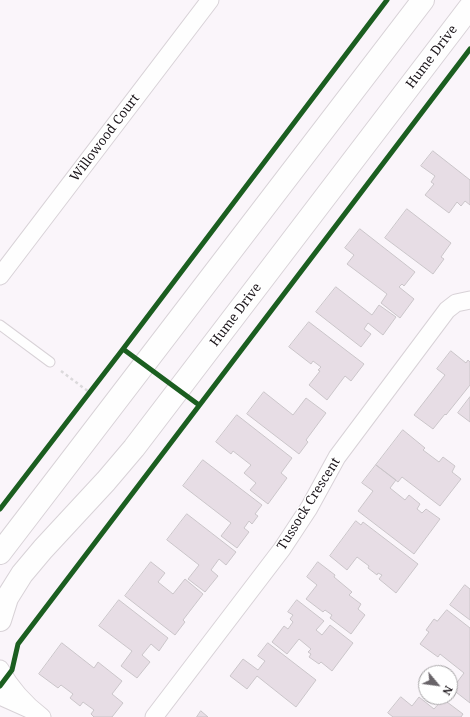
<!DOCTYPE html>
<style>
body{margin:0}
#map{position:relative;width:470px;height:717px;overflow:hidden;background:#faf5fa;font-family:"Noto Serif",serif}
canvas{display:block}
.north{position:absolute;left:418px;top:665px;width:40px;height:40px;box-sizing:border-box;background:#fff;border:1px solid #a3a1a3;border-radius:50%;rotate:119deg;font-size:11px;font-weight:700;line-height:16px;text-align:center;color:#1a1419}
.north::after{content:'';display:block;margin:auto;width:14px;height:18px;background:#686368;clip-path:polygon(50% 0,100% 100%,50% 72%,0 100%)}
</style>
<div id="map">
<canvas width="470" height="717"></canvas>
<div class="north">N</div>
</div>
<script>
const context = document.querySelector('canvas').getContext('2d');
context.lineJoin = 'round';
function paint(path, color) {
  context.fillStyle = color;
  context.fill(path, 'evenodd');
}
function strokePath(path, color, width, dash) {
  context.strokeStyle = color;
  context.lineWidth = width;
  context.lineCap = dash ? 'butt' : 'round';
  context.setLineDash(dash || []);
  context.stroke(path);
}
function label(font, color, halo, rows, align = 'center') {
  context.font = font + ' "Noto Serif",serif';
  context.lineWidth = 3;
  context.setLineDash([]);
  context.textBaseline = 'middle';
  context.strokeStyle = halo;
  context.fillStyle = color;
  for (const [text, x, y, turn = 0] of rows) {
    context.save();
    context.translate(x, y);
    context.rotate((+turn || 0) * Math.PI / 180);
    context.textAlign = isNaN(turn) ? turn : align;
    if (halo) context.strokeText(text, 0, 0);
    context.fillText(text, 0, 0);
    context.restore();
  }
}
const building = new Path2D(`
 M 433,151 L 470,180 L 470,205 L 465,201 L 461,206 L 457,202 L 449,213 L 425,195 L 434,184 L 431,182 L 435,176 L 421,166 Z
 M 407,209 L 451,243 L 441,257 L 444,259 L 433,274 L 385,238 Z
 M 360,229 L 415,272 L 404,286 L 402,284 L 399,287 L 414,299 L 400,318 L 381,303 L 387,294 L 347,264 L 354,255 L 345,248 Z
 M 336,287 L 372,315 L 379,305 L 396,317 L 383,335 L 368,323 L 364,329 L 371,334 L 361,347 L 316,312 Z
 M 309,322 L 364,364 L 351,381 L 345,376 L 327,400 L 309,385 L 320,371 L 318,370 L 321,367 L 313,361 L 311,364 L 289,347 Z
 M 451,351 L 466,363 L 468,360 L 470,362 L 470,385 L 446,415 L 445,414 L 433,429 L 414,415 L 445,375 L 437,369 Z
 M 264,392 L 293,415 L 306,398 L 326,413 L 306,440 L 308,442 L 299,454 L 247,414 Z
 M 470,397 L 470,422 L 458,413 Z
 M 237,415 L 292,458 L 281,473 L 287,478 L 268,504 L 250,490 L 256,483 L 244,473 L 251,465 L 233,451 L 231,454 L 216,442 Z
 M 403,430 L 425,448 L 423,450 L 439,462 L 443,457 L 455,466 L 452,472 L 461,479 L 440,506 L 402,477 L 398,482 L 376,465 Z
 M 203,460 L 262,505 L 255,514 L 258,516 L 252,524 L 249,521 L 244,528 L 249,532 L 237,548 L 221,536 L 231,523 L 183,486 Z
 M 376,465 L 396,480 L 390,488 L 405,500 L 409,495 L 420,504 L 417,509 L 422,513 L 426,509 L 440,519 L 414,554 L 358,511 L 373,491 L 362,483 Z
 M 187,514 L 236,552 L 226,565 L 219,559 L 211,570 L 218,576 L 205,592 L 188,579 L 199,565 L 167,540 Z
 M 356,521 L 361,525 L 363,522 L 418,564 L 396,593 L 379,579 L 382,575 L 378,573 L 377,575 L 368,568 L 369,566 L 357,557 L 347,570 L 330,556 Z
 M 151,562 L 165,573 L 158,582 L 173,594 L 185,579 L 203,594 L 183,620 L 185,622 L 175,635 L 125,596 Z
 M 318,562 L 335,575 L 334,577 L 352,592 L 349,595 L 361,604 L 358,609 L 365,615 L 351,634 L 330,618 L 332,615 L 325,610 L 323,612 L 306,599 L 317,585 L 307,577 Z
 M 465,585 L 470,589 L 470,620 L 450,605 Z
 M 119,600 L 168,638 L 159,651 L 151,644 L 142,655 L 150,662 L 137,678 L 121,666 L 132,651 L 99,626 Z
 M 297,600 L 324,621 L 316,630 L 322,635 L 330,625 L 353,643 L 332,671 L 321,662 L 319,664 L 309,657 L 311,654 L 308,652 L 311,649 L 299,639 L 287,654 L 272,642 L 284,626 L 288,629 L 293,622 L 290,619 L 293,615 L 288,612 Z
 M 447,610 L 470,628 L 470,703 L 452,689 L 464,673 L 440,654 L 438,657 L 420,644 L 429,632 L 426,630 L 434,619 L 437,621 Z
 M 62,643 L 94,668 L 98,662 L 122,681 L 112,694 L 123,703 L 112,717 L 94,717 L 91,714 L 94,710 L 83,702 L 80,706 L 70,698 L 73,694 L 61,685 L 58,688 L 39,674 Z
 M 268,643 L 316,680 L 296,707 L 257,676 L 247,689 L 230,676 L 243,659 L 258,670 L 265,661 L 258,656 Z
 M 401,697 L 412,706 L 419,697 L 434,709 L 443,699 L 463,714 L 461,717 L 393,717 L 388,713 Z
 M 201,711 L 208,717 L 197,717 Z`);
paint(building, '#e7dde5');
strokePath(building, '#cac5c9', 1);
const service = new Path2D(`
 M 0,325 L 50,362`);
const minor = new Path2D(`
 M 0,276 L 210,0
 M 0,669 C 10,687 26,705 42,717
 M 0,696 L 29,709
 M 154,717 L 282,549 L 309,508 L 337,457 L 447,310 L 456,303 L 470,300`);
const tertiary = new Path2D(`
 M 0,553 L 423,0
 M 0,620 L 7,598 L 22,574 L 43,549 L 106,481 L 134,448 L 470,7`);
strokePath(service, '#d8d2d7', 11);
strokePath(minor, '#d8d2d7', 19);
strokePath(tertiary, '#d8d2d7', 24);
strokePath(new Path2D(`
 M 61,371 L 89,392`), '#dbd9db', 2.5, [3, 3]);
strokePath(service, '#fefefe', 9);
strokePath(minor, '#fefefe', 17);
strokePath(tertiary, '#fefefe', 22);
strokePath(new Path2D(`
 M 123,349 L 199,405
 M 0,509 L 123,349 L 387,0
 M 0,686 L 12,670 L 18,644 L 470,49`), '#1b5e20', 5);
label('13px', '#1a1419', '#fff', [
 ["Hume Drive",432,57,-53],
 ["Willowood Court",105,138,-53],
 ["Hume Drive",236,315,-53],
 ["Tussock Crescent",309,504,-58]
]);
</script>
